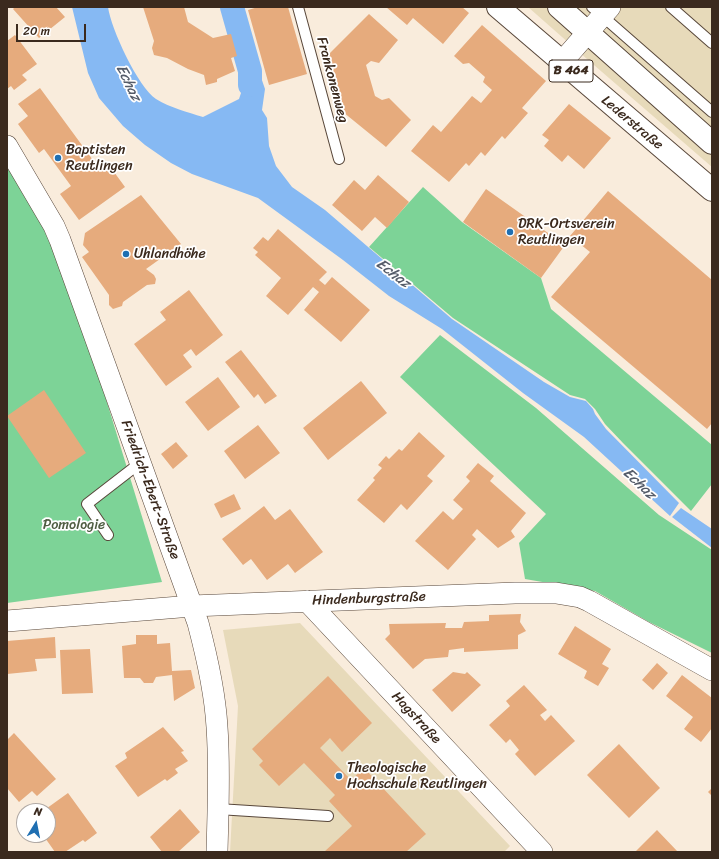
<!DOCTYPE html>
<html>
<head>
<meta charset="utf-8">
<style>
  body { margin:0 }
  #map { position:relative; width:719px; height:859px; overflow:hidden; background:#f9ecdc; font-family:Sriracha,sans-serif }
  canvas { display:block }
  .frame { position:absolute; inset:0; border:8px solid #3b2a1e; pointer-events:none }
  .north { position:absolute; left:16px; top:803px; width:40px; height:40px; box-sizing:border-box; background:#fff; border:1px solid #b1aaa5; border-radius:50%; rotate:10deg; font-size:11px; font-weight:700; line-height:16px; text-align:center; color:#3b2a1e }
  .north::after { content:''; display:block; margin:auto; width:14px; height:18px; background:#1f6fb2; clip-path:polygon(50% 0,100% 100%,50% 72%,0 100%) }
  .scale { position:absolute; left:16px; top:24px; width:70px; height:18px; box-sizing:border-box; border:2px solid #3b2a1e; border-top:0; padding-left:5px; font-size:12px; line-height:14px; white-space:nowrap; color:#3b2a1e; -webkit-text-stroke:3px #fff; paint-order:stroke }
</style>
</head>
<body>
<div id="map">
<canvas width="719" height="859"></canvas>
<div class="frame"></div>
<div class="north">N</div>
<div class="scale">20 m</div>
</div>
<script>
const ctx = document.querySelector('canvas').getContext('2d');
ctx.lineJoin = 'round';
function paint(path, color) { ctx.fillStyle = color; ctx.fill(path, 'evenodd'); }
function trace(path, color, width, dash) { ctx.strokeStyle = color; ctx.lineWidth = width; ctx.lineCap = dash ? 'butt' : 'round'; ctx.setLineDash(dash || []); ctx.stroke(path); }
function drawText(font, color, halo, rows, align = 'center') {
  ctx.font = font + ' Sriracha,sans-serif'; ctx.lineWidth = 3.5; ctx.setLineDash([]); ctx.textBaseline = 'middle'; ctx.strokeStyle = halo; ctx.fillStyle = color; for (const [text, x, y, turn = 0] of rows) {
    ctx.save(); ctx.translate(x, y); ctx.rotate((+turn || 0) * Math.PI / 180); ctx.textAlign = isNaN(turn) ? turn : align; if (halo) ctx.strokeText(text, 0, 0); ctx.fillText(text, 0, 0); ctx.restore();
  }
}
paint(new Path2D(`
  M528,7H712V167L587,59Z
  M300,623L510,846L504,852H230L238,706L223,630Z`), '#e7daba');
paint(new Path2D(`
  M7,150L53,226L162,582L7,603Z
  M423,187L462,222L541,278L551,309L712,445V484L691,511L623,443L605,424L595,409L585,399L570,395L453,318L369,247Z
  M440,335L536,408L659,515L712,550V653L649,622L595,591L525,579L519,543L546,514L400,377Z`), '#7dd397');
paint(new Path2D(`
  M72,7H108C111,29 138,87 156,99C171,108 187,112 203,117L239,99L242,90L240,55L252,51L265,89L262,110L267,118L269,146L276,166L292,187L325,210L452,319L544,382L570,397L586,401L593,409L595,414L606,429L679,503L670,516L584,437L523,393L442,329L389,296L343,260L258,198L192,174L171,163L145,145L123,126L99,98L88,73Z
  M226,7H240L248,39L236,41Z
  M681,508L712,529V548L672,517Z`), '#86b9f3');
trace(new Path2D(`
  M232,7L250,71V85`), '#86b9f3', 24);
paint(new Path2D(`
  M15,7H56L65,17L39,38L13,9Z
  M143,7H184L188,22L213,38L231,34L237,56L231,58L235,71L217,79V82L206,85L204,75L188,69L167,58L154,55L152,48L154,41Z
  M258,7H288L307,74L269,85L248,10Z
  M386,7H462L469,13L443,44L413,18L407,25Z
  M369,14L398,40L379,63L371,61L366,65L375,96L382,100L389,98L411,120L386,147L343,112L328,55Z
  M482,25L546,81L522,108L528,113L505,139L502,136L485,156L481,152L469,166L466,163L449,182L411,151L433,125L441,132L472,96L481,103L492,90L483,82L485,77L469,63L463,64L454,56Z
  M15,35L37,64L22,75L27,80L14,90L11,86L7,89V41Z
  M40,88L98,167L106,161L125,187L79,220L60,194L71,186L44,149L39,153L18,124L28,116L18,104Z
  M569,104L611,138L584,169L568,155L562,162L544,146L549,140L542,135Z
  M378,175L409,202L387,228L375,217L362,231L332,205L354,180L365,190Z
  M486,189L565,245L541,278L463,222Z
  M608,191L712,280V423L707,429L551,297L590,252L570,236Z
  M141,195L181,244L146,269L154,275L156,279L155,284L147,285L123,302L122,306L113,309L109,305V295L82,257L89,252L83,245L85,233Z
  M278,229L327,272L319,280L325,285L332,277L370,310L341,342L304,310L319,292L313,287L288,315L266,296L281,278L255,255L258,252L253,248L263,237L268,241Z
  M189,290L223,335L196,356L191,349L183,355L192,367L166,386L134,344L166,320L160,312Z
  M241,350L277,396L265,404L258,394L254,398L225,362Z
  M218,377L240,407L208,431L185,402Z
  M361,381L387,413L328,460L303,428Z
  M44,390L86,453L49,478L7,416Z
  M258,425L280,453L245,479L224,451Z
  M419,432L445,456L427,476L433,481L407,510L401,504L384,523L357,500L375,480L373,478L382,468L378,465L386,456L389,459L399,449L402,451Z
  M176,442L188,456L173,469L161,454Z
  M478,463L494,476L490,481L526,513L511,531L515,537L498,548L477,529L472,535L476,539L448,570L415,541L443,511L453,520L463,509L453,500L470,481L466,477Z
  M234,494L241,509L221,518L214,504Z
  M264,506L275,520L290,509L323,552L295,573L288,564L267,580L251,559L243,565L222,539Z
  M521,614L520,622L526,631L518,635V649L464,652V648L449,650L448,657L425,659L413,669L385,639L390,634L389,624L446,623L445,628H462L464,622L489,621V615Z
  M575,626L611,649L602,664L609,668L598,686L584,678L587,671L558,654Z
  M136,635H157V644L170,643L172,671L191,670L195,688L174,701L172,675L156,677L153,683H144L140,678H124L122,646L136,644Z
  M55,637L56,658L35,659L37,671L7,674V641Z
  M90,649L93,693L62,694L60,650Z
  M657,663L668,673L653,690L642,680Z
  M453,672L465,674L467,672L481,685L452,712L432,690Z
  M682,675L712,698V728L701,742L684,729L693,717L666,696Z
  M328,676L372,723L342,752L330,738L320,748L351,780L364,768L426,834L406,852H324L352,826L329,801L335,795L304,763L279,786L259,765L263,761L252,749Z
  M524,685L547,710L540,715L545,721L551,715L575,741L535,776L515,754L519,750L510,739L506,743L489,725L510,706L506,701Z
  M163,727L184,751L181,752L188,761L175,769L178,773L167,781L165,779L138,797L115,766L127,758L125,753Z
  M14,733L56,779L37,796L32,791L19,802L7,788V740Z
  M619,744L660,788L629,818L587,775Z
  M712,788V796L708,792Z
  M68,793L97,833L85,842L83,840L65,852H55L43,835H48V811H43Z
  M180,809L200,832L178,852H162L150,837Z
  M657,830L678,852L636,851Z`), '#e6ab7d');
const lane = new Path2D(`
  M298,7L339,159
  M592,7L712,112
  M671,7L712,43
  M108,535L87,504L140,463
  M218,809L328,816`);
const street = new Path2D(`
  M561,63L610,7
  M7,146L54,226L60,240L198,623C207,657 215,692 217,727C220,769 218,810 217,852
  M307,601L542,852
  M7,621L192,606L515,593H556L580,597L589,601L712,670`);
const primary = new Path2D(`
  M498,7L712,190
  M559,7L712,143`);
trace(lane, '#58473a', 12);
trace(street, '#58473a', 22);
trace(primary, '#58473a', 24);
trace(lane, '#fff', 10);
trace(street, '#fff', 21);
trace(primary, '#fff', 22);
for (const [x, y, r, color] of [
  [58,158,4,"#1f6fb2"],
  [510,232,4,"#1f6fb2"],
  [126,254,4,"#1f6fb2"],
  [339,776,4,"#1f6fb2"]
]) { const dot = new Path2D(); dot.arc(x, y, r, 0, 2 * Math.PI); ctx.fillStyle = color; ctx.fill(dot); trace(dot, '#fff', 1.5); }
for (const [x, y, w] of [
  [571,71,44]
]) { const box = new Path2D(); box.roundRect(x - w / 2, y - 11, w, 22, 3); ctx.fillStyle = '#fff'; ctx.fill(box); trace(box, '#3b2a1e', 1); }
drawText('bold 13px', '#3b2a1e', null, [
  ["B 464",571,71]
]);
drawText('14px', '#3b2a1e', '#fff', [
  ["Frankonenweg",332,80,75],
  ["Lederstraße",632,123,40],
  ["Friedrich-Ebert-Straße",150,490,70],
  ["Hindenburgstraße",369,599,-2],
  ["Hagstraße",416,718,47]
]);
drawText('14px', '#3b2a1e', '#fff', [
  ["Baptisten",66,150],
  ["Reutlingen",66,166],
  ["DRK-Ortsverein",518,224],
  ["Reutlingen",518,240],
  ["Uhlandhöhe",134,254],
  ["Theologische",347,768],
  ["Hochschule Reutlingen",347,784]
], 'left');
drawText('14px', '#4f5d42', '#fff', [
  ["Pomologie",74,525]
]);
drawText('italic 15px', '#555c69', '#fff', [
  ["Echaz",128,83,64],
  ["Echaz",393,274,38],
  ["Echaz",639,484,44]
]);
</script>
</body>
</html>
